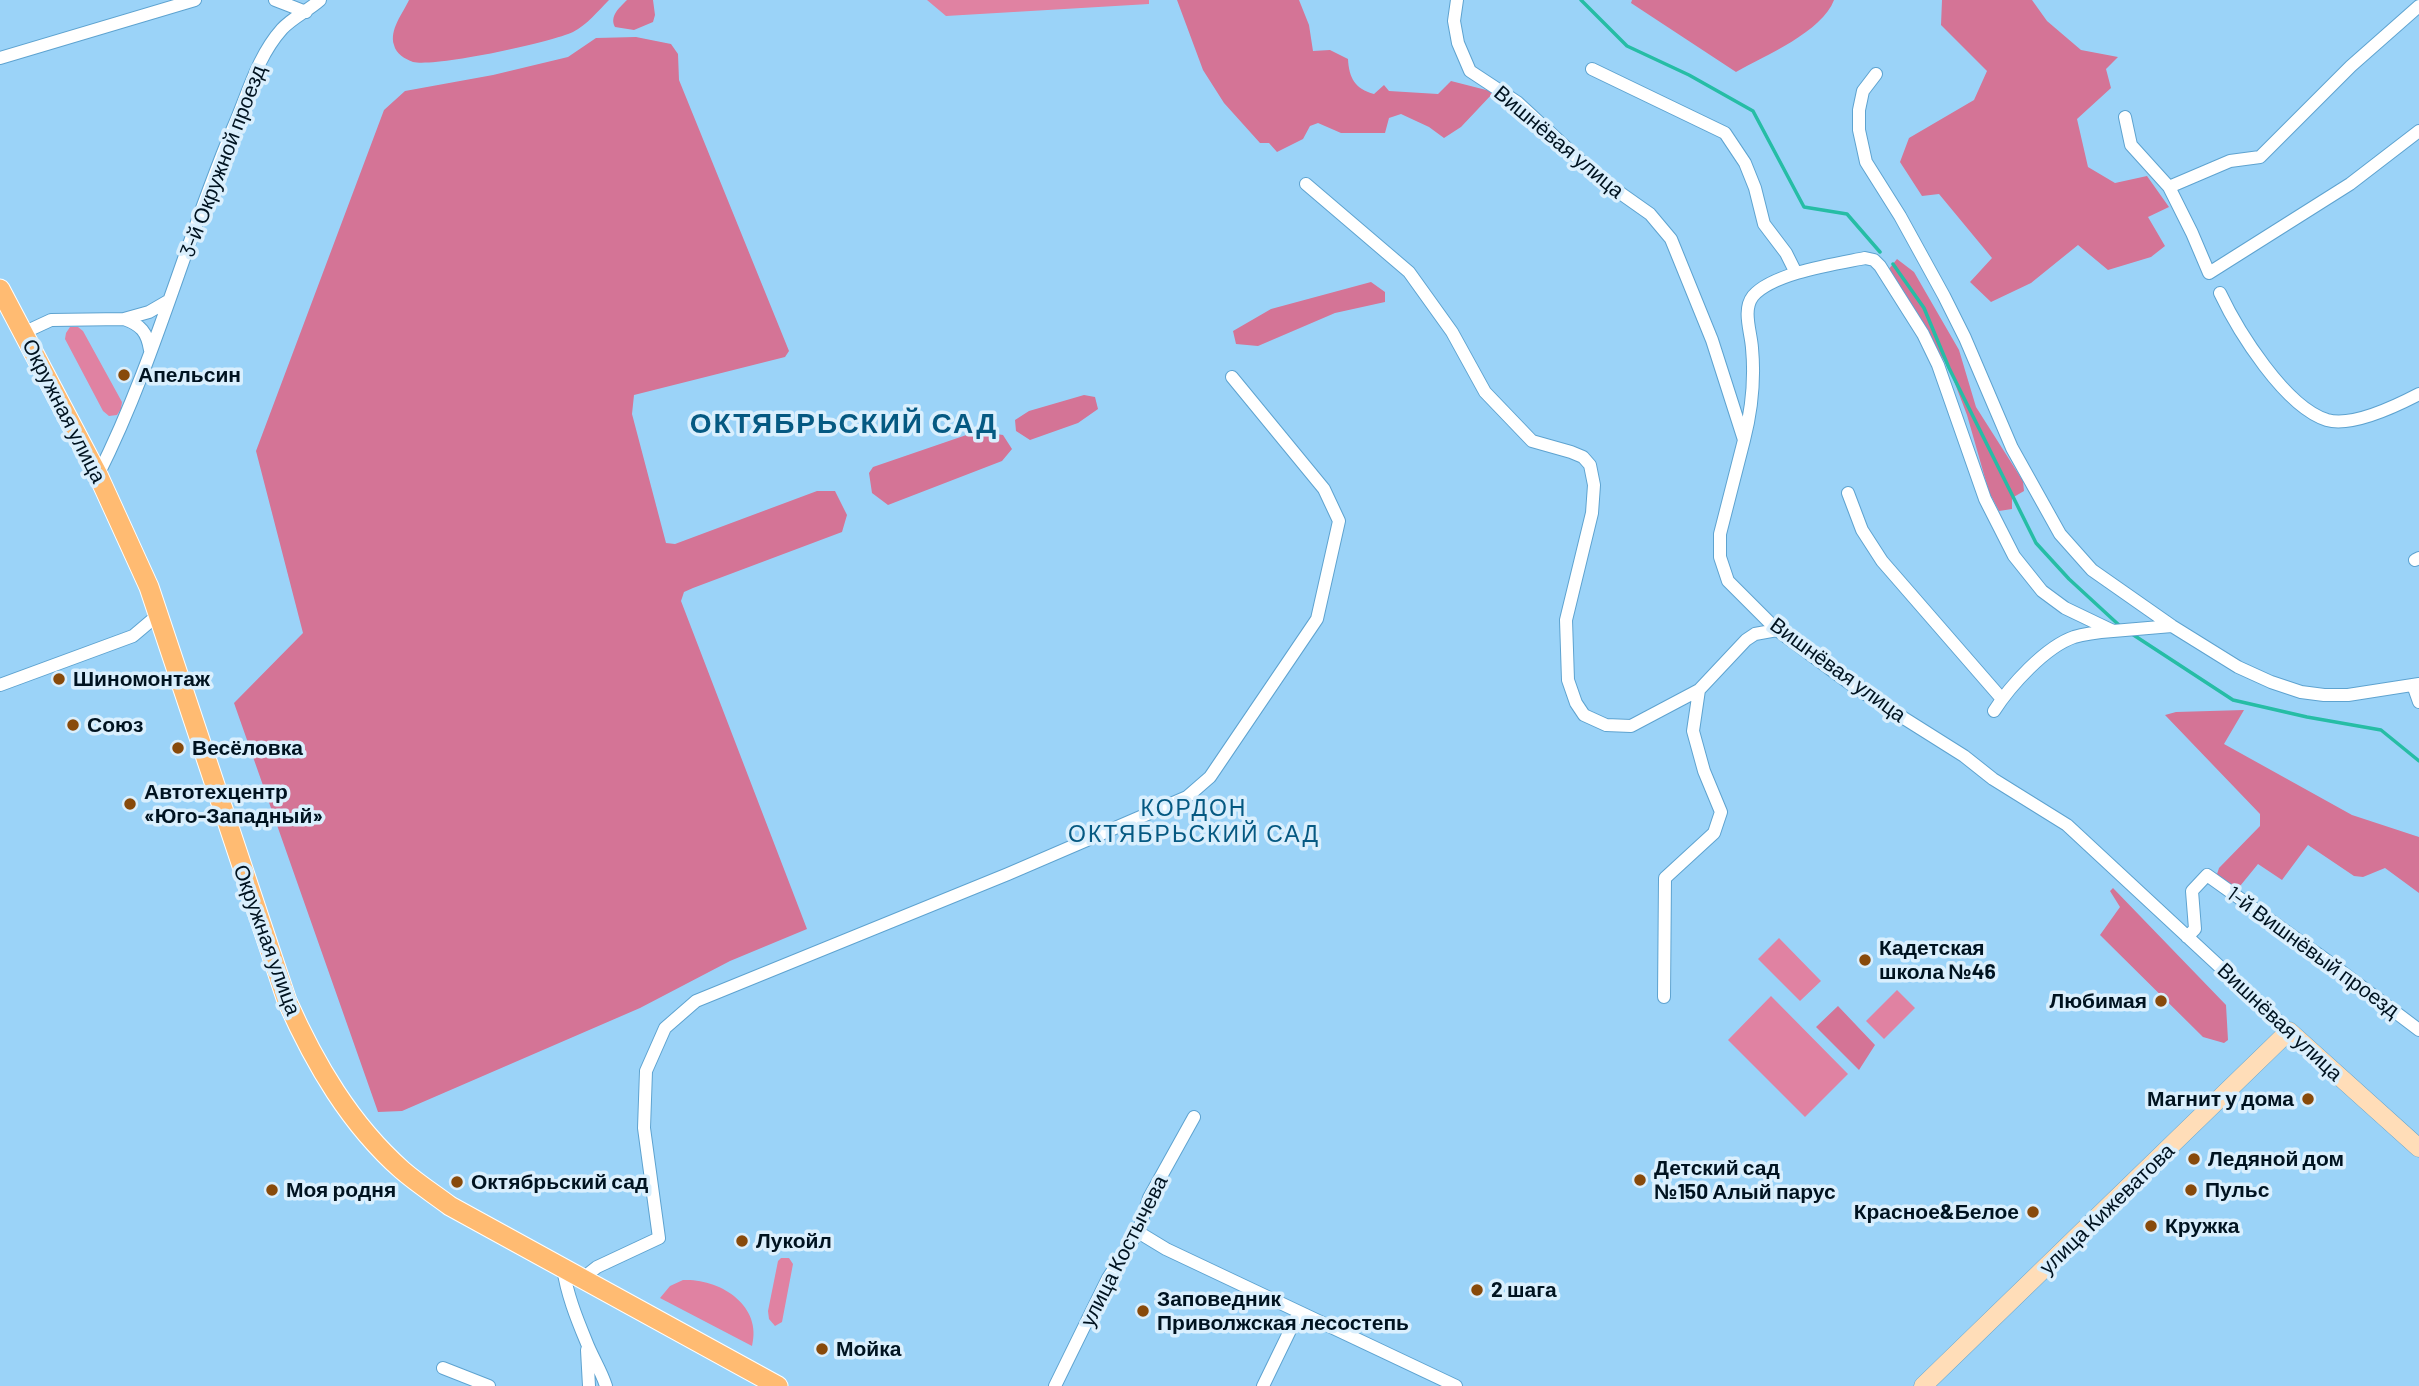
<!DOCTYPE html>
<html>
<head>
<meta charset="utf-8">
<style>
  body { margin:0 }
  canvas { display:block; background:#9bd3f8 }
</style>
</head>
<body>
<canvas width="2419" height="1386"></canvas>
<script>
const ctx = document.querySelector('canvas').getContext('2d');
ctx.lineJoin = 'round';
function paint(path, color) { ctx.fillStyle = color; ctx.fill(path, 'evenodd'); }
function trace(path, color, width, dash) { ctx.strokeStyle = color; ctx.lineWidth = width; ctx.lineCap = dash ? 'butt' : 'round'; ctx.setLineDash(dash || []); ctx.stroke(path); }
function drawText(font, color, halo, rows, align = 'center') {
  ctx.font = font + ' Barlow,sans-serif'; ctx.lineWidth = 7; ctx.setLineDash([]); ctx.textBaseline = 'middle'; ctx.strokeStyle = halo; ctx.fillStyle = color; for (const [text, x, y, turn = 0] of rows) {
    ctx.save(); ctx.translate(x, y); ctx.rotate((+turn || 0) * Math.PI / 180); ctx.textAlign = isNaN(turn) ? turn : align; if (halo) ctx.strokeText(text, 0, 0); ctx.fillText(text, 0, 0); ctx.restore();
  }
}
paint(new Path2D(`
  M927,0H1149V4L946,16Z
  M70,327H78L83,331L122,402L121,409L117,415L109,416L103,411L65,339L66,333Z
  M1779,938L1821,981L1800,1001L1758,959Z
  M1897,990L1915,1008L1884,1039L1866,1021Z
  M1771,996L1848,1074L1805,1117L1728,1040Z
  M781,1258H789L793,1264L782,1322L775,1326L769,1319L768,1311L778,1261Z
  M683,1280C719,1278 763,1305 752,1346L660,1298L670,1286Z`), '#e082a2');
paint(new Path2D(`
  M409,0H609C598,11 587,25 573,32C549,43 437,67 413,62C405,59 396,54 394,45C389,30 403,13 409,0Z
  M627,0H653L655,15L653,22L634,30L615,27C609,16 620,7 627,0Z
  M1177,0H1299L1309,25L1313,51L1330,50L1348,59C1349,78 1355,89 1374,94L1384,85L1389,91L1438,94L1451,81L1494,92L1461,127L1444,138L1429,127L1401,114L1389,118L1385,133H1341L1318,123L1310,126L1303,139L1277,152L1269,143H1260L1224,103L1203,70Z
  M1632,0H1834C1822,32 1766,55 1736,72L1631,3Z
  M1942,0H2032L2047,21L2081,50L2118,57L2106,69L2111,88L2077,119L2088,167L2115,183L2147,176L2169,207L2148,217L2165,246L2151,257L2108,270L2078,245L2031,283L1991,302L1970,282L1992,258L1939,194L1922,196L1900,162L1909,138L1974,100L1987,71L1941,25Z
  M636,37L671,44L678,54L679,80L789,351L785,357L634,395L632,414L666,543L675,544L817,491H835L847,515L842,532L693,588L684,592L681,601L807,929L730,961L640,1008L402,1111L378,1112L234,703L303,633L256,451L384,110L405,91L493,75L568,57L596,38Z
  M1897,259L1914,272L1959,350L1976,407L2023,481L2024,491L2012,498V509L1999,511L1989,492L1967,415L1949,368L1898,290L1888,270Z
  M1371,282L1385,292V302L1335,313L1258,346L1236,344L1233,331L1271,309Z
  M1084,395L1095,397L1098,409L1078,423L1030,440L1016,431L1015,420L1029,411Z
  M978,431L1003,435L1012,449L1002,461L888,505L872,493L869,473L873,467Z
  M2244,710L2224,744L2352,815L2419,837V893L2385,868L2363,877L2354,876L2308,845L2282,880L2258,864L2236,891L2217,874L2219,868L2260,826V814L2165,715L2176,712Z
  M2113,888L2226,1005L2228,1040L2224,1043L2203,1037L2100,935L2120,907L2110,891Z
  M1838,1006L1875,1045L1859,1070L1816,1027Z`), '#d47496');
trace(new Path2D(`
  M1581,0L1627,46L1689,75L1753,111L1804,207L1847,214L1880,252
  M1893,264L1924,308L1949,368L2036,543L2069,579L2120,626
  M2132,634L2233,700L2307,717L2381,730L2419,761`), '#26bda5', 3.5);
const minor = new Path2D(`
  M275,0L306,12
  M1457,0L1454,21L1458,43L1470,71L1517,102L1599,178L1650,214L1671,239L1712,340L1744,440L1720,534V557L1728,581L1777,630L1856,688L1964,756L1993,779L2067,825L2289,1031
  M0,58L195,0
  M1592,69L1725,133L1745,163L1755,188L1764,224L1786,253L1796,273
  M1876,74L1863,91L1859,110V130L1866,162L1900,216L1944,296L1965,338L2012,448L2060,534L2092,570L2172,626L2238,667L2271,682L2301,692L2324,695H2348L2419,684
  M2125,117L2131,145L2169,187L2192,233L2209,273L2350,184L2419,131
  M1306,184L1409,272L1452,332L1485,392L1532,441L1571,452L1583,457L1590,465L1594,485L1592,513L1566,620L1568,680L1576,703L1584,715L1606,725L1631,726L1699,690L1746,640L1755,634L1777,630
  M2169,187L2230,161L2260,157L2351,66L2419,6
  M2220,293C2238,331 2285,407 2327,420C2352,427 2396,406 2419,394
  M124,319C141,325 147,332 150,350
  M23,333L51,320L124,319L149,312L168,301
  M1744,440C1752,409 1755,380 1752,348C1751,332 1742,310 1753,296C1773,273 1835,264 1865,258L1874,260L1880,266L1923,334L1938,365L1985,499L2014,556L2042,591L2065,608L2113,631L2172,626
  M98,475C154,364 185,242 233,128C248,94 257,57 282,29C292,18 309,10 320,0
  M1848,493L1862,530L1882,561L2002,699
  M2415,560L2419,558
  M0,685L133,636L159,614
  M2413,685L2419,702
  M1994,711C2010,686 2045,647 2074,637C2087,633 2100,632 2113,631
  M2187,937L2195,929L2192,891L2207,875L2333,965L2419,1030
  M1664,997L1665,878L1714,833L1721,812L1704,771L1693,731L1699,690
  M1138,1232L1166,1249L1456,1386
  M563,1268C567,1294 576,1317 586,1341C592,1357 601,1370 606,1386
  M583,1278L597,1267L659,1238L644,1128L646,1071L665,1028L696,1001L1008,874L1187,797L1210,777L1317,619L1339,521L1324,489L1232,377
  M587,1350L589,1386
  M443,1368L489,1386
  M1055,1386L1108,1278L1138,1232L1149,1198L1194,1117
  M1263,1386L1299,1312`);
const secondary = new Path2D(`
  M1923,1386L2289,1031L2419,1148`);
const primary = new Path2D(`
  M0,289L98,475L149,587L287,1001C315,1064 350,1124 402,1170C417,1183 434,1194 450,1206L778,1386`);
trace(minor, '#5ea3d0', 14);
trace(secondary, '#5ea3d0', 19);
trace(primary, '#fff', 21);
trace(minor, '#fff', 12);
trace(secondary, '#ffddb8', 18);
trace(primary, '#ffbb72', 19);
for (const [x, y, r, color] of [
  [124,375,7,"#884a0b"],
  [59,679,7,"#884a0b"],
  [73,725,7,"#884a0b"],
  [178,748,7,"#884a0b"],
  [130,804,7,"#884a0b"],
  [1865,960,7,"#884a0b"],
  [2161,1001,7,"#884a0b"],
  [2308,1099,7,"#884a0b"],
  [2194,1159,7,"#884a0b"],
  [1640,1180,7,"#884a0b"],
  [457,1182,7,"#884a0b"],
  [272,1190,7,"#884a0b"],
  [2191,1190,7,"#884a0b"],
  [2033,1212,7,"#884a0b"],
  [2151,1226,7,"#884a0b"],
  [742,1241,7,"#884a0b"],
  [1477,1290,7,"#884a0b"],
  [1143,1311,7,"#884a0b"],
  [822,1349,7,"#884a0b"]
]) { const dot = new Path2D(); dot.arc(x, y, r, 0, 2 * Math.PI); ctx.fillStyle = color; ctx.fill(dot); trace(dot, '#daeffd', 2.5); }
drawText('21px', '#001320', '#daeffd', [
  ["Вишнёвая улица",1559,142,40],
  ["3-й Окружной проезд",223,161,-69],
  ["Окружная улица",64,411,63],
  ["Вишнёвая улица",1838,670,36],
  ["Окружная улица",267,940,70],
  ["1-й Вишнёвый проезд",2313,952,36],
  ["Вишнёвая улица",2280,1022,43],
  ["улица Кижеватова",2107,1209,-44],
  ["улица Костычева",1124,1251,-63]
]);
drawText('bold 21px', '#001320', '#daeffd', [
  ["Апельсин",138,375],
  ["Шиномонтаж",73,679],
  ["Союз",87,725],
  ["Весёловка",192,748],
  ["Автотехцентр",144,792],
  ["«Юго-Западный»",144,816],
  ["Кадетская",1879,948],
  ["школа №46",1879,972],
  ["Любимая",2147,1001,"right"],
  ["Магнит у дома",2294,1099,"right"],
  ["Ледяной дом",2208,1159],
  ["Детский сад",1654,1168],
  ["№150 Алый парус",1654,1192],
  ["Октябрьский сад",471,1182],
  ["Моя родня",286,1190],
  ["Пульс",2205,1190],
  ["Красное&Белое",2019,1212,"right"],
  ["Кружка",2165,1226],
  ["Лукойл",756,1241],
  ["2 шага",1491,1290],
  ["Заповедник",1157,1299],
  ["Приволжская лесостепь",1157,1323],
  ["Мойка",836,1349]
], 'left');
ctx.letterSpacing = '2px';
drawText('23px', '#055982', '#daeffd', [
  ["КОРДОН",1194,808],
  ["ОКТЯБРЬСКИЙ САД",1194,834]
]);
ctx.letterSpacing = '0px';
ctx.letterSpacing = '2px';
drawText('bold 28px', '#055982', '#daeffd', [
  ["ОКТЯБРЬСКИЙ САД",844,424]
]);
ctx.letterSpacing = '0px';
</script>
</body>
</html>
